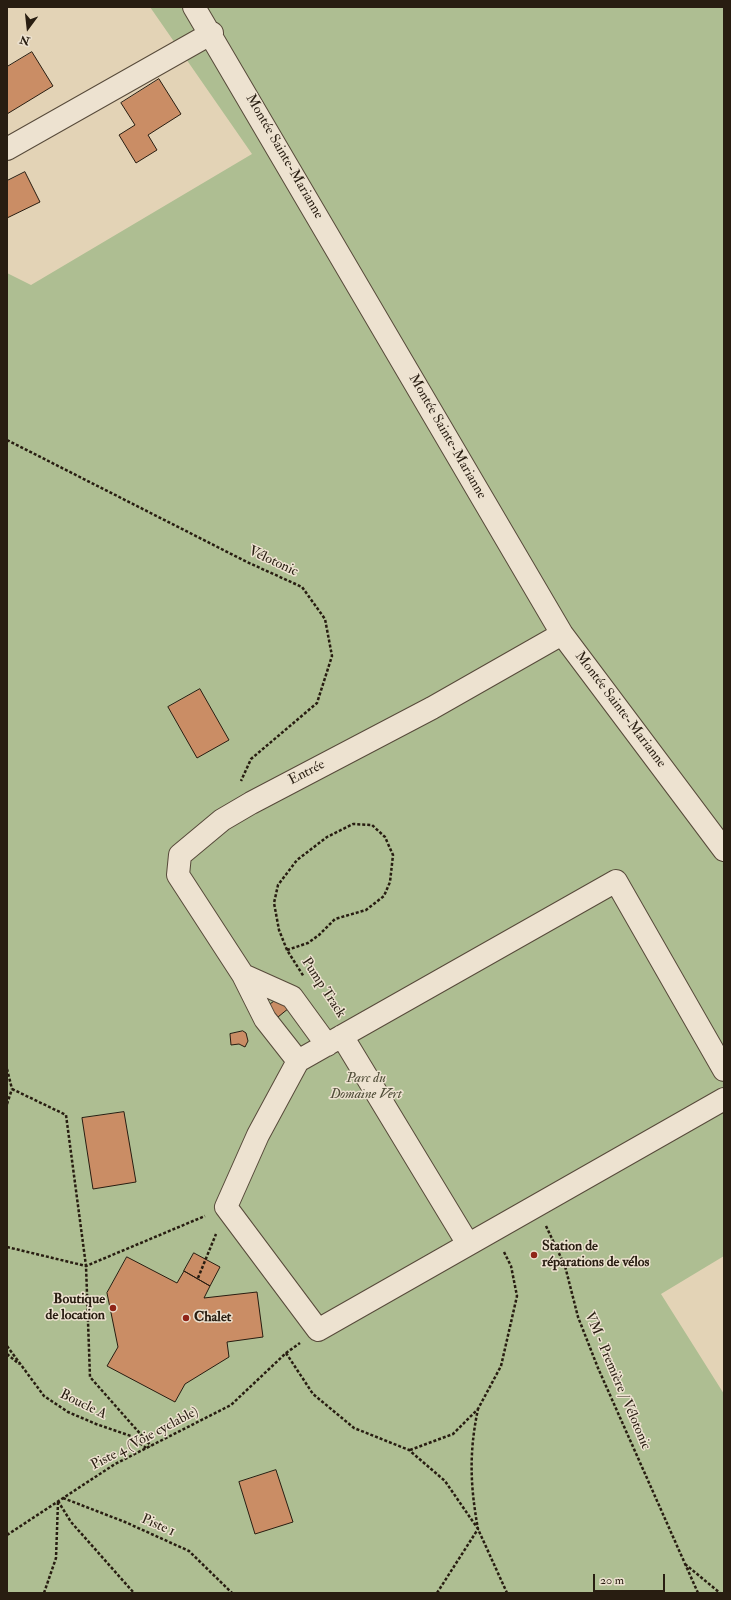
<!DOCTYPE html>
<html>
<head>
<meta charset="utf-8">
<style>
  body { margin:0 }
  #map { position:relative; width:731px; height:1600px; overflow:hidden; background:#e3d3b6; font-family:"IM FELL Double Pica",serif }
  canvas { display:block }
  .frame { position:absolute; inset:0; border:8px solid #281d11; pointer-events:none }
  .north { position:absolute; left:8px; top:8px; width:40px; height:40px; -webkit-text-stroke:3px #ede2d0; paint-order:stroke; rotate:195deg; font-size:11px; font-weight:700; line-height:16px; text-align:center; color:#281d11 }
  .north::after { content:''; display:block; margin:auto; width:14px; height:18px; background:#281d11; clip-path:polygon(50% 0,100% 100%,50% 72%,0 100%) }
  .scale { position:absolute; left:593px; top:1574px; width:72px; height:18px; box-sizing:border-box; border:2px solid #281d11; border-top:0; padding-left:5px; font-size:12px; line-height:14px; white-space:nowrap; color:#281d11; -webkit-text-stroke:3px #ede2d0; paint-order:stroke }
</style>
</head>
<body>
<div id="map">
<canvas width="731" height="1600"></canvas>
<div class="frame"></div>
<div class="north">N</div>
<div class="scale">20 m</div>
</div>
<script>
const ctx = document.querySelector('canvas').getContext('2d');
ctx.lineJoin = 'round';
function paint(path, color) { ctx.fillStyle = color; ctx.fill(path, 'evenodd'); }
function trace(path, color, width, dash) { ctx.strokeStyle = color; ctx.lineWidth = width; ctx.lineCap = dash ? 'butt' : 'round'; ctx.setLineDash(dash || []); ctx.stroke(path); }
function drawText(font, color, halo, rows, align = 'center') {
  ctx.font = font + ' "IM FELL Double Pica",serif'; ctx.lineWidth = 3; ctx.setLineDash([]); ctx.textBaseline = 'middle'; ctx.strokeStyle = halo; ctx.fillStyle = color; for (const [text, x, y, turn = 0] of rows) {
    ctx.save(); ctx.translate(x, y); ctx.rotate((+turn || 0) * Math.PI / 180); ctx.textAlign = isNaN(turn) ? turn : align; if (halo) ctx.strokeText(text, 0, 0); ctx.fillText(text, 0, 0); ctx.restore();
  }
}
paint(new Path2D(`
  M150,7H724V1256L661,1294L724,1394V1593H7V273L31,285L252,154Z`), '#aebe92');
const building = new Path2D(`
  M32,52L53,86L7,114V67Z
  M159,79L181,114L148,135L157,150L136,163L119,135L135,125L121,103Z
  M25,172L40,202L7,218V181Z
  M200,689L229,740L197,758L168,707Z
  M280,997L289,1008L278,1017L268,1006Z
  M243,1031L246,1033L248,1041L245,1047L239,1044L231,1045L230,1034Z
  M124,1112L136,1182L93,1189L82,1118Z
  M194,1253L220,1267L210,1286L184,1271Z
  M127,1257L177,1283L184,1271L210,1286L204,1298L257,1292L263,1337L227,1342L229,1357L185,1384L175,1402L107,1366L118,1347L107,1293Z
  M276,1470L293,1522L255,1534L239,1482Z`);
paint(building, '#ca8d65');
trace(building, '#281d11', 1);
const minor = new Path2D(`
  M194,7L562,634L724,850
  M7,149L212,33
  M243,975L292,997L327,1045
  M342,1036L468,1244
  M298,1061L265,1019L243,975L178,875L180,855L222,820L251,803L432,708L562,634
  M724,1070L616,881L298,1061L258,1135L226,1207L318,1330L724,1099`);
trace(minor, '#574a3a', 24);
trace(new Path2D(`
  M7,440L247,562L302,587L325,619L332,656L317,703L251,759L241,781
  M287,950L308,943L319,935L335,919L366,910L384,896L390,882L393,855L385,837L372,825L353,824L327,837L297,860L278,885L274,903L279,930L287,950L304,977
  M7,1069L12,1089
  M12,1089L66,1115L86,1266L90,1377L151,1446
  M7,1104L12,1089
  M546,1226L565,1266L578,1317L598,1368L698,1593
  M7,1247L86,1266L205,1216
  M198,1278L216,1234
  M7,1346L44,1396L68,1412L96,1424L131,1436L146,1448
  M286,1353L313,1394L354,1428L409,1450L445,1481L478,1529L507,1593
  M7,1354L19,1364
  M410,1450L453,1434L478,1409L501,1366L517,1296L511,1266L504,1252
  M63,1498L125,1522L189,1551L232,1593
  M58,1501L71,1522L134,1593
  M7,1535L115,1464L231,1405L286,1353L300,1343
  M685,1564L720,1593
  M44,1593L56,1558L58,1502
  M437,1593L478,1529C470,1485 469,1452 478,1409`), '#281d11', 2.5, [3, 2]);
trace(minor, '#ede2d0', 22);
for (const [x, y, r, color] of [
  [534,1255,4,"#8f2418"],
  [113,1308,4,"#8f2418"],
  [186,1318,4,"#8f2418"]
]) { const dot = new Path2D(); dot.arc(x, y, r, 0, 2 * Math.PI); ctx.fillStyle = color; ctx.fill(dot); trace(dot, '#ede2d0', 1.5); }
drawText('14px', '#281d11', '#ede2d0', [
  ["Montée Sainte-Marianne",284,157,60],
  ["Montée Sainte-Marianne",447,437,60],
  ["Vélotonic",273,562,25],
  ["Montée Sainte-Marianne",620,710,53],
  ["Entrée",307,773,-27],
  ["Pump Track",323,988,57],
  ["VM - Première / Vélotonic",617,1381,67],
  ["Boucle A",83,1405,26],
  ["Piste 4 (Voie cyclable)",145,1439,-28],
  ["Piste 1",158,1526,24]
]);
drawText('italic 14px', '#504d38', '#ede2d0', [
  ["Parc du",366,1079],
  ["Domaine Vert",366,1095]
]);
drawText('bold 14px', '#281d11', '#ede2d0', [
  ["Station de",542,1247],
  ["réparations de vélos",542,1263],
  ["Boutique",105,1300,"right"],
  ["de location",105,1316,"right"],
  ["Chalet",194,1318]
], 'left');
</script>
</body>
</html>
